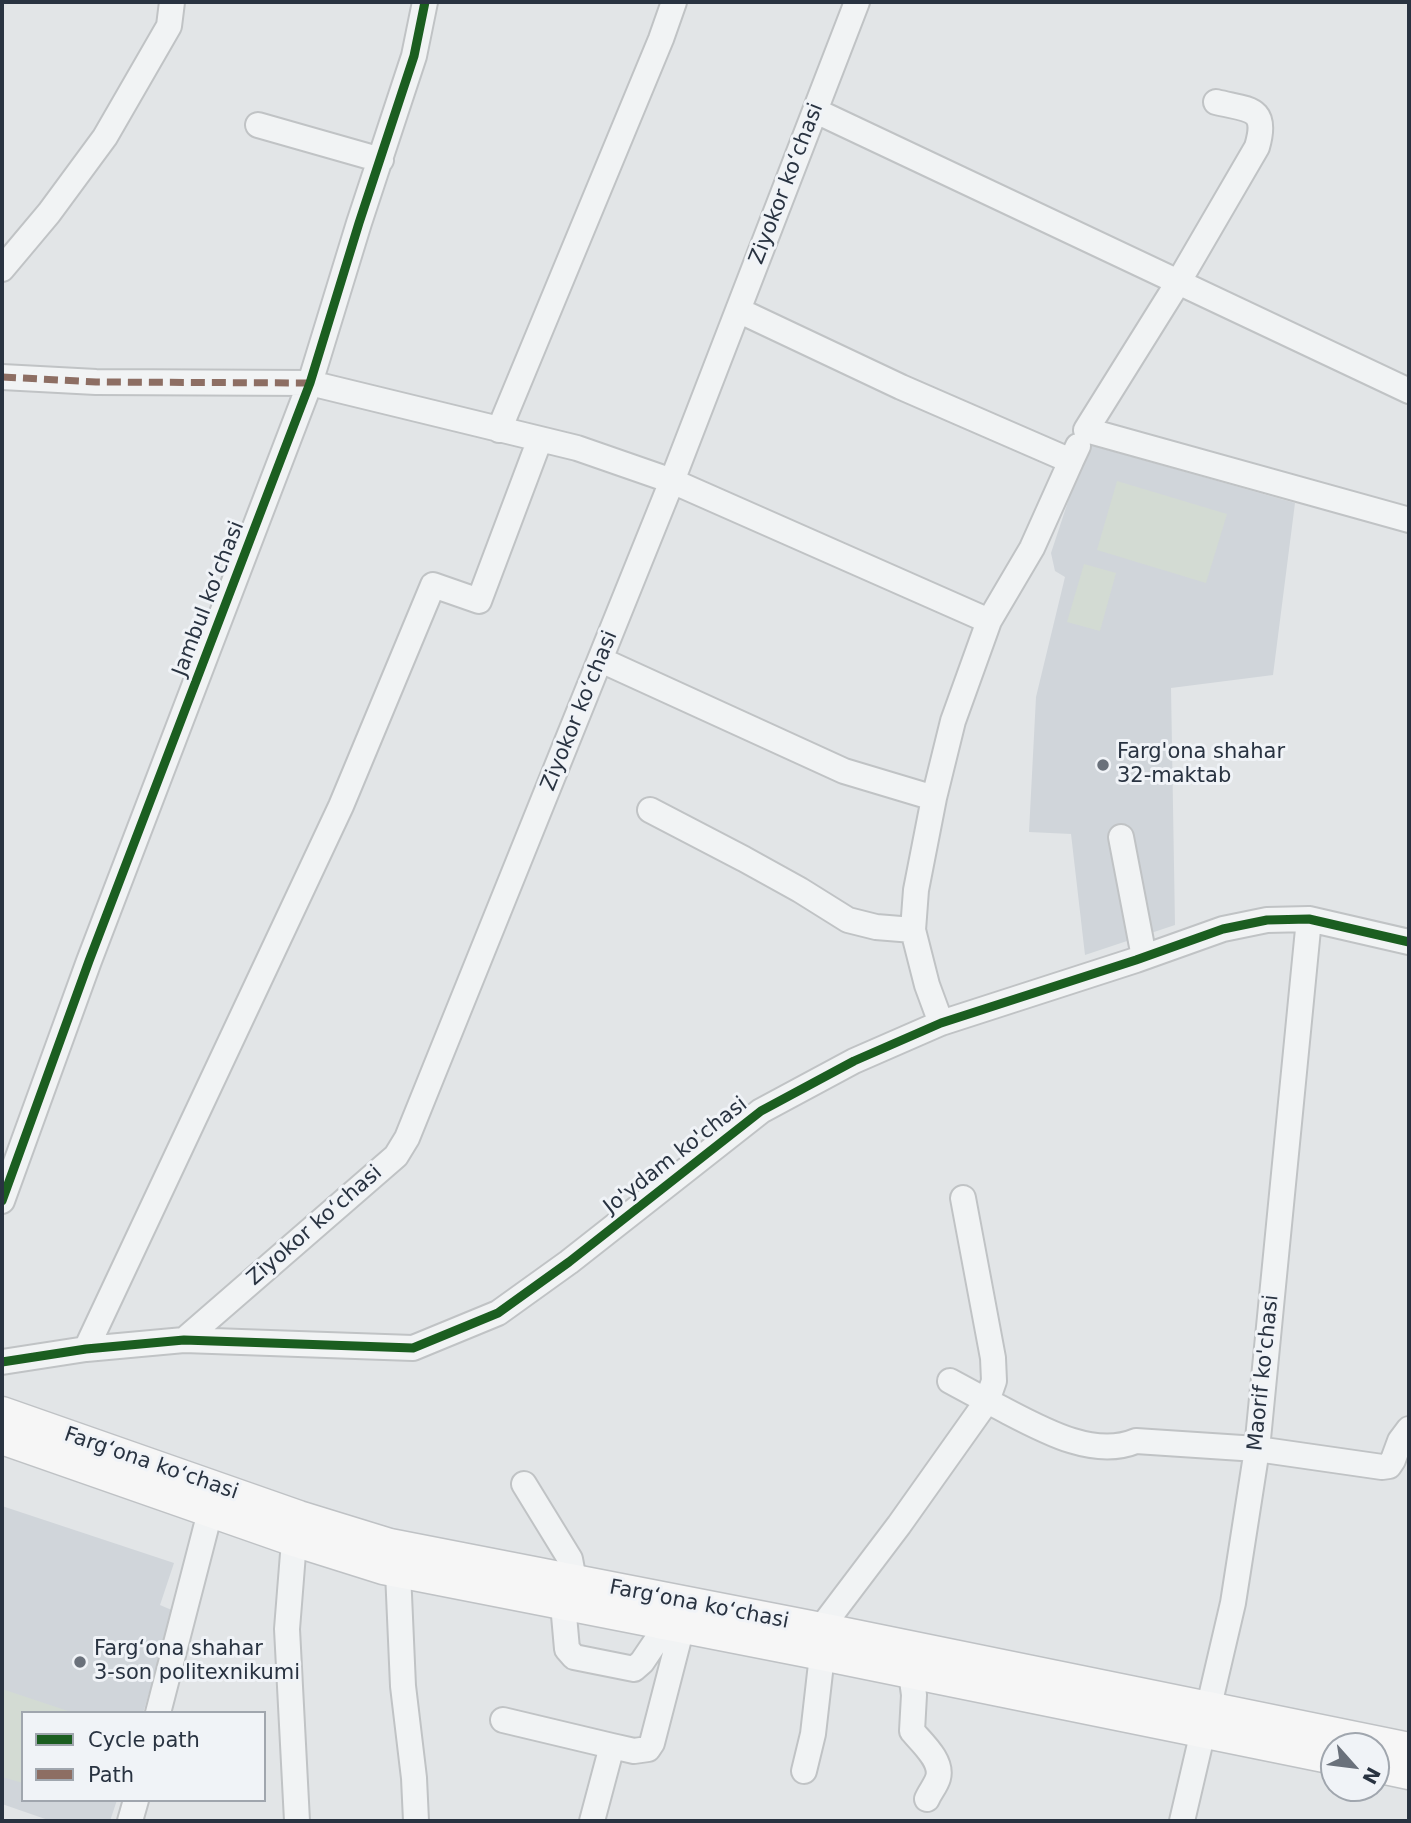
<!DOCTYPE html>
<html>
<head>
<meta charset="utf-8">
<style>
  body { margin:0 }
  #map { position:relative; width:1411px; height:1823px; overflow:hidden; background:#e2e5e7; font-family:"DejaVu Sans",sans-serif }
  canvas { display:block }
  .frame { position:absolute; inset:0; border:4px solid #293341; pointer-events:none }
  .legend { position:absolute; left:21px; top:1711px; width:245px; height:91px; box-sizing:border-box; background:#f0f3f7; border:2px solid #a0a6ae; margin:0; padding:9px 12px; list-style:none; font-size:21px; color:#293341 }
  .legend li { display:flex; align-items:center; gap:14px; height:35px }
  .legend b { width:35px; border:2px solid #a0a6ae }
  .north { position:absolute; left:1320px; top:1732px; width:70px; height:70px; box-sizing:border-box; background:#f0f3f7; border:2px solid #a0a6ae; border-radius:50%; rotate:118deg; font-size:19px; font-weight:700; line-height:28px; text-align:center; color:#293341 }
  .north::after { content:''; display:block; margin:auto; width:24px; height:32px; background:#6a717b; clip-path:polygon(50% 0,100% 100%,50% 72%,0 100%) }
</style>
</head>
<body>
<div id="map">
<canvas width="1411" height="1823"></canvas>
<div class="frame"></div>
<ul class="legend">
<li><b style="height:9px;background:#1b5e20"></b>Cycle path</li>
<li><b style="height:9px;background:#8d6e63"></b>Path</li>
</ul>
<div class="north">N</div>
</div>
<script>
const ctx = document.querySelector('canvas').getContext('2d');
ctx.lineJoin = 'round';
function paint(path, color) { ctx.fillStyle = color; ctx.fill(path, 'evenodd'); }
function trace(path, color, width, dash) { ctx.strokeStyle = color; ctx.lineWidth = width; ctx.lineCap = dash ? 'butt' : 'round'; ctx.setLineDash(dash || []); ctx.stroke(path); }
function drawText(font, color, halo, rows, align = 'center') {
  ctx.font = font + ' "DejaVu Sans",sans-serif'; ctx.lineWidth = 6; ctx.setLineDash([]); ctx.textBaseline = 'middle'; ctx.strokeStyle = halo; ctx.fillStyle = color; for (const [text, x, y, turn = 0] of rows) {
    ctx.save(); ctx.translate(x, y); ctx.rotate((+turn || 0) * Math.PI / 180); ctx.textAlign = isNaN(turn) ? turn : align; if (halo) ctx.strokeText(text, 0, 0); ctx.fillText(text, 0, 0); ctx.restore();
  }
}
paint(new Path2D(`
  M1087,444L1295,503L1273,675L1171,688L1175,925L1085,955L1071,834L1029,832L1036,697L1065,577L1055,571L1051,553Z
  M2,1506L174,1563L160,1605L174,1611L143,1713H23V1800H117L110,1821H51L2,1804Z`), '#d0d5da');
paint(new Path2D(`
  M1117,481L1227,514L1206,583L1097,550Z
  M1084,564L1116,573L1100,631L1067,622Z
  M2,1689L74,1713H23V1783L2,1777Z`), '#d3dbd3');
const minor = new Path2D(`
  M1216,102C1248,110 1269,106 1257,147L1179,281L1086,430L1409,520
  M816,111L1409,391
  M258,125L381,160
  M2,269L49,213L105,137L169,26L172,2
  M738,310L901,387L1071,461L1078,446
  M2,377L96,382L310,383L577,448L672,481L989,621L1032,548L1071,461
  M499,430L661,39L674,2
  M601,660L844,771L934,798L953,721L989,621
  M934,798L916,890L913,930L927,985L941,1023
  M650,810L744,859L800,890L848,920L876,927L913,930
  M1121,837L1144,957
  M2,1201L89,961L310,383L359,223L414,56L425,2
  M184,1340L396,1156L407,1138L672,481L857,2
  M86,1349L341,806L433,585L479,601L540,439
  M2,1362L86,1349L184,1340L413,1348L498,1313L569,1262L761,1111L854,1061L941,1023L1136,960L1223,929L1267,920L1309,919L1409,942
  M950,1381L987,1401L994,1381L993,1358L963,1198
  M524,1484L570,1559L574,1580
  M294,1541L287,1629L297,1821
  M398,1572L403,1686L414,1778L416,1821
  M563,1604L567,1649L574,1657L634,1669L642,1662L667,1625
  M821,1628L899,1525L987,1401C1030,1422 1088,1461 1136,1441L1257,1449L1382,1467L1389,1466L1393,1460L1400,1441L1409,1429
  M911,1673L914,1695L912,1731C922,1743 943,1761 938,1778C936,1785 930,1792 927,1799
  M158,1713L210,1512
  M503,1720L612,1746L634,1751L648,1749L652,1743L682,1627
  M804,1771L813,1734L822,1655
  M130,1821L136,1800
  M592,1821L612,1746
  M1182,1821L1233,1603L1257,1449L1309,919`);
const major = new Path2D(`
  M2,1412L299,1516L390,1544L821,1628L1409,1748
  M2,1439L294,1541L383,1569L822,1655L1334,1759
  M1376,1767L1409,1774`);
trace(minor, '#c0c3c5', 28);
trace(major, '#bfc2c5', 33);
trace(minor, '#f1f3f4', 24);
trace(major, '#f6f6f6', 30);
trace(new Path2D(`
  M2,377L96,382L310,383`), '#8d6e63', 7, [14, 7]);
trace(new Path2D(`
  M2,1201L89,961L310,383L359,223L414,56L425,2
  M2,1362L86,1349L184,1340L413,1348L498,1313L569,1262L761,1111L854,1061L941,1023L1136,960L1223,929L1267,920L1309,919L1409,942`), '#1b5e20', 9);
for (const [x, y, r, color] of [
  [1103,765,7,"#6a717b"],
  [80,1662,7,"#6a717b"]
]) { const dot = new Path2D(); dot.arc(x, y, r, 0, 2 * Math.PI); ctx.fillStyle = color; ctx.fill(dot); trace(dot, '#f0f3f7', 2.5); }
drawText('21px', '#293341', '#f0f3f7', [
  ["Ziyokor koʻchasi",787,184,-69],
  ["Jambul koʻchasi",209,599,-69],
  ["Ziyokor koʻchasi",580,711,-68],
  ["Jo'ydam ko'chasi",676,1156,-38],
  ["Ziyokor koʻchasi",315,1226,-41],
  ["Maorif ko'chasi",1264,1373,-84],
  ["Fargʻona koʻchasi",151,1464,19],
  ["Fargʻona koʻchasi",699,1605,11]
]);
drawText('21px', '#293341', '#f0f3f7', [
  ["Farg'ona shahar",1117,753],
  ["32-maktab",1117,777],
  ["Farg‘ona shahar",94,1650],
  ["3-son politexnikumi",94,1674]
], 'left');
</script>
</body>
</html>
